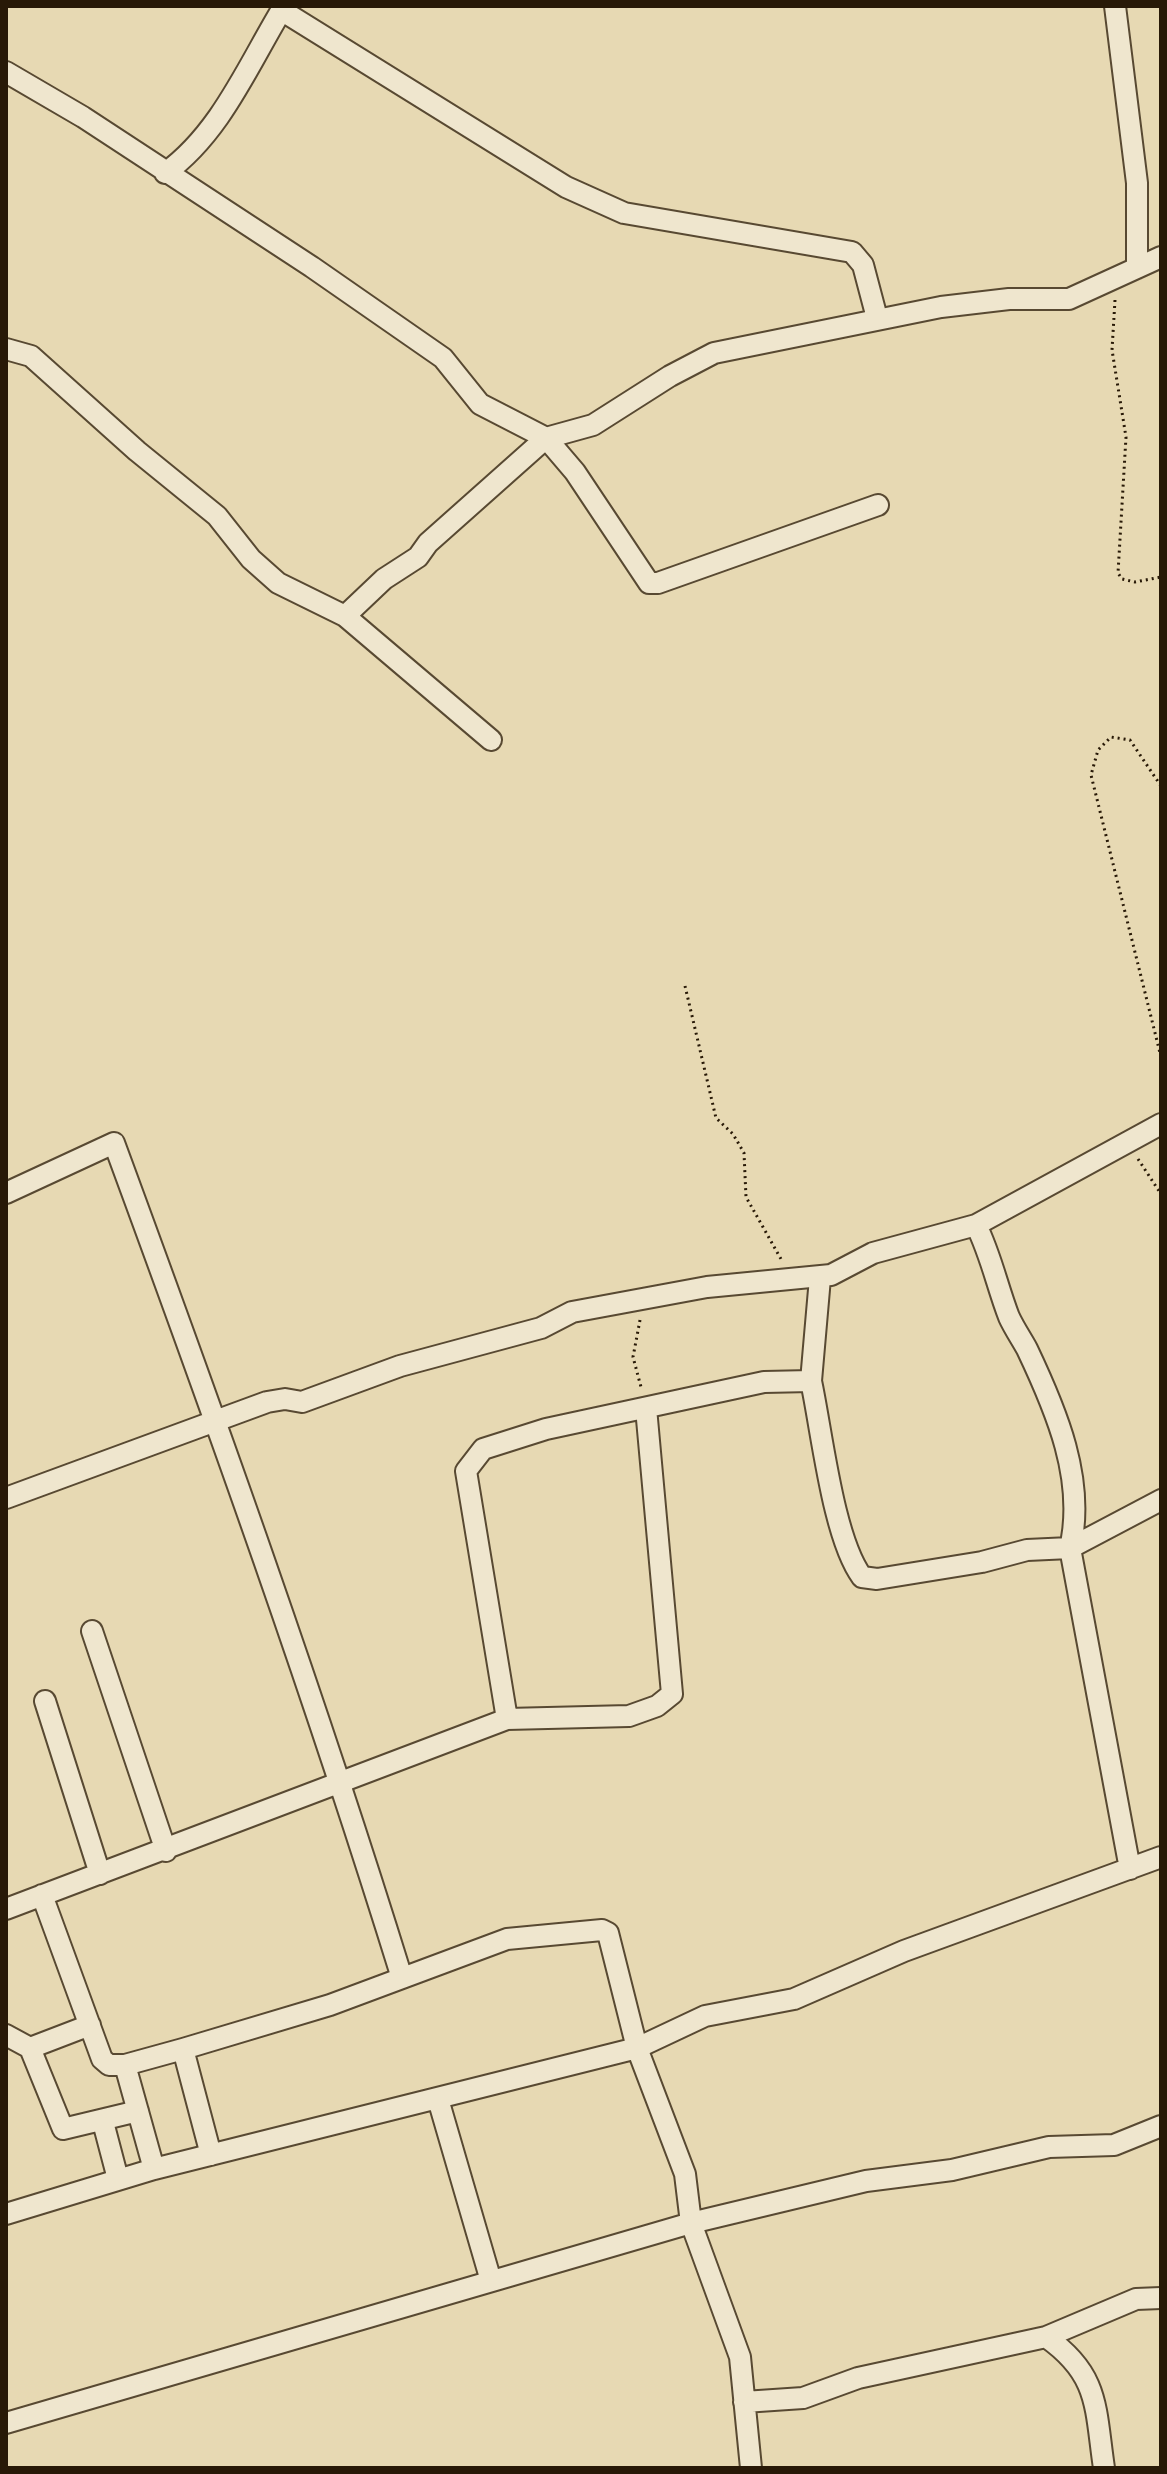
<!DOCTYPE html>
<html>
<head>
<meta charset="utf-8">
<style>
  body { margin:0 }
  #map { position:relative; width:1167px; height:2474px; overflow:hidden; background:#e7d9b3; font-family:"IM FELL DW Pica",serif }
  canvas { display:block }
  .frame { position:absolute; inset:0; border:8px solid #281907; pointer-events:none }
</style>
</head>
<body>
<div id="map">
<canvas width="1167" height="2474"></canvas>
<div class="frame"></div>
</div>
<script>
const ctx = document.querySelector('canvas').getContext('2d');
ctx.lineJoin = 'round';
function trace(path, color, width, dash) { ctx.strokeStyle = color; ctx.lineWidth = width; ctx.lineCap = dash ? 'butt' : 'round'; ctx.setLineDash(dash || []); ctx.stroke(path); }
const minor = new Path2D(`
  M1115,6L1137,183V268
  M281,10L566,187L624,213L852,252L863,265L877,318
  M6,72L83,117L312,267L443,358L480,404L546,438L593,425L670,376L714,353L941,307L1009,299H1069L1161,257
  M165,173C221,133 249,63 284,6
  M6,349L31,356L137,451L217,516L251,559L278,583L345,616L491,740
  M345,616L384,579L418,557L428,543L546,438L575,472L649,583H658L878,505
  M6,1193L114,1143C216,1420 315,1697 402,1978
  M976,1225C991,1255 997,1286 1009,1317C1014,1328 1021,1338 1027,1349C1056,1410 1086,1480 1070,1548L1130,1869
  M811,1381L820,1278
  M6,1498L267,1402L285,1399L302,1402L400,1366L541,1328L572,1312L707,1287L831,1275L873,1253L976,1225L1161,1124
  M92,1631L166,1851
  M45,1701L100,1874
  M507,1719L466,1471L483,1449L546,1429L764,1382L811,1381C822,1432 833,1538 862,1577L877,1579L982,1562L1027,1550L1070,1548L1161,1500
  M42,1895L102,2059L109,2065H125L183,2049L330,2005L507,1939L602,1930L608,1933L637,2048L685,2174L691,2223L740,2357L751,2468
  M6,1909L507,1719L629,1716L657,1706L672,1694L646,1408
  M6,2035L30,2048L63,2129L138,2111
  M30,2048L90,2025
  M183,2049L211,2155
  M125,2065L154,2169
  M438,2099L491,2281
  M103,2122L118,2179
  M6,2214L154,2169L637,2048L705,2016L794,1999L904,1951L1161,1857
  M1046,2337L1136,2299L1161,2298
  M744,2402L803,2398L858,2378L1046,2337C1100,2375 1095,2408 1104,2468
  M6,2423L691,2223L866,2181L952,2170L1049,2147L1114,2145L1161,2126`);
trace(minor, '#584932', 24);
trace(new Path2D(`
  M1115,300L1112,350L1126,437L1118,573L1122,579L1135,582L1161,577
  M1161,786L1130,740L1111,737L1098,750L1091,775L1161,1057
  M685,986L716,1118L733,1134L744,1153L746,1197L781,1259
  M1138,1159L1161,1194
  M640,1320L633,1357L641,1387`), '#281907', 3, [2, 4]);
trace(minor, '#efe6ce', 20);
</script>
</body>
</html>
